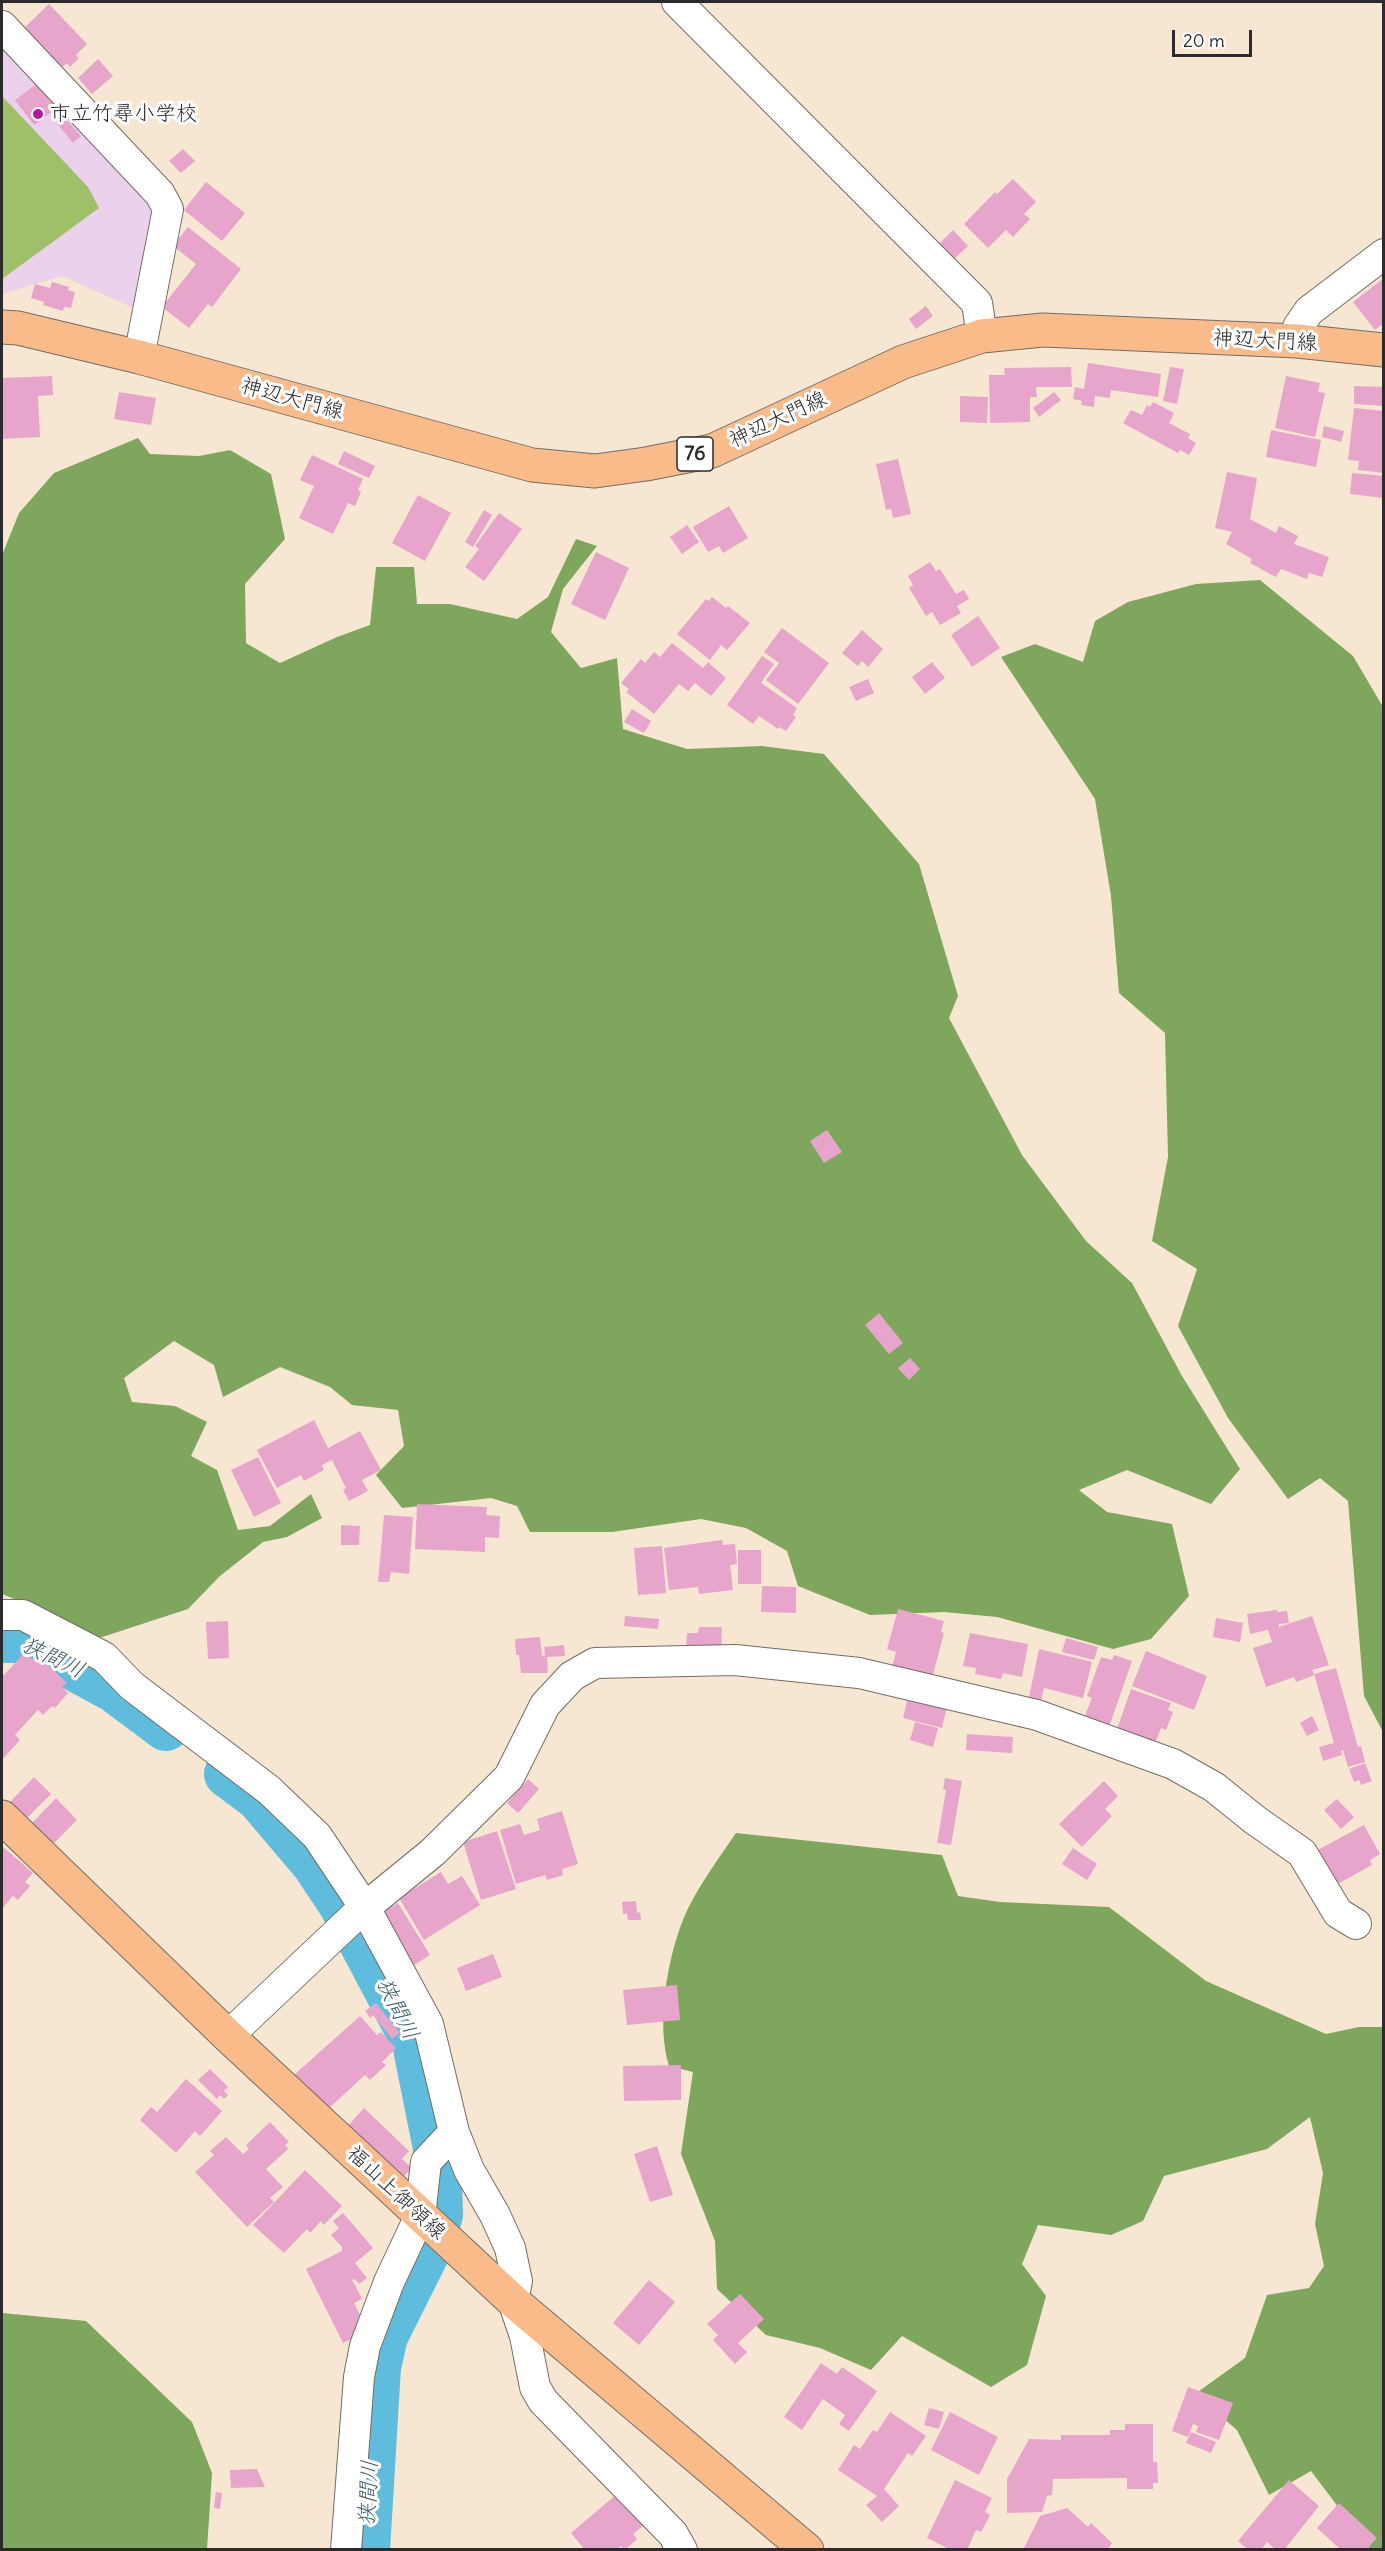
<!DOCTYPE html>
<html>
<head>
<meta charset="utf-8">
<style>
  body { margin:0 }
  #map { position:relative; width:1385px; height:2551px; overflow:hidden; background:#f7e7d2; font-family:Delius,sans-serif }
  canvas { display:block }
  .frame { position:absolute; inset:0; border:3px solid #2b2b2b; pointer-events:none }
  .scale { position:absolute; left:1172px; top:30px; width:80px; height:27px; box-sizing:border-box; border:3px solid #2b2b2b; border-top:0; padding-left:8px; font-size:18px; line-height:21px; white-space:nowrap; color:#2b2b2b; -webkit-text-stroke:4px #fff; paint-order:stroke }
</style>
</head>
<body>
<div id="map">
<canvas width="1385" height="2551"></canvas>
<div class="frame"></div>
<div class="scale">20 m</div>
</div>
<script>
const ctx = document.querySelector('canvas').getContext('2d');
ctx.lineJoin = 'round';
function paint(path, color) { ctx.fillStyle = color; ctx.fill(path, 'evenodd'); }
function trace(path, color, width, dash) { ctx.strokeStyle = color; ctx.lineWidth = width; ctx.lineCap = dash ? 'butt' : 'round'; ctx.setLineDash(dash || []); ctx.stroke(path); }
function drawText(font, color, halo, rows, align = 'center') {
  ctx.font = font + ' Delius,"Klee One",sans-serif'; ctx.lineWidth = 6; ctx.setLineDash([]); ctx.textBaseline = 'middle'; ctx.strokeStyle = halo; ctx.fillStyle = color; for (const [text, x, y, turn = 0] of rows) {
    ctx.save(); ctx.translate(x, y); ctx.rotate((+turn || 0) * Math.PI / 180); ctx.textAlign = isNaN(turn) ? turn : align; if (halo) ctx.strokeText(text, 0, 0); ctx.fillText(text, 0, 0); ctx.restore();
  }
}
paint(new Path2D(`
  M2,39L147,190L158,223L140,311L62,276L2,294Z`), '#ebd1eb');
paint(new Path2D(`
  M2,96L88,187L99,208L2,279Z`), '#9fc069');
paint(new Path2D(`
  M138,438L150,454L199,456L230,450L271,474L285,539L245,584L246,643L280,663L337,637L370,625L376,567H414L417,604H450L517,619L548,597L576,539L597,546L563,589L551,632L581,668L617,658L623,729L687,749L762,746L824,754L919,864L958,996L949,1018L1022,1155L1086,1241L1132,1283L1182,1376L1240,1469L1211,1504L1127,1470L1079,1490L1107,1512L1172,1524L1189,1596L1151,1639L1113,1649L997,1617L944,1612L870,1615L798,1586L787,1551L746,1528L701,1519L612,1532H530L517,1506L491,1498L402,1508L376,1475L404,1446L398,1410L352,1405L330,1387L280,1367L223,1397L214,1365L174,1341L124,1378L132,1402L175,1406L207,1422L191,1456L217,1470L238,1530L270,1526L311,1494L322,1518L287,1537L263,1542L220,1576L188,1609L93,1640L32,1606L2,1594V555L19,513L54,473Z
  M1260,580L1353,656L1383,707V1732L1364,1696L1348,1501L1320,1478L1288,1499L1228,1418L1178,1326L1197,1269L1152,1241L1168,1157L1165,1033L1119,993L1111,896L1095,799L1001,657L1035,644L1083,662L1095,621L1128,602L1196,584Z
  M736,1833L942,1855L958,1896L1000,1902L1109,1907L1206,1981L1326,2034L1359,2027H1383V2549H1370L1311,2471L1269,2495L1237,2430L1195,2394L1245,2358L1267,2295L1309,2288L1324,2266L1315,2224L1323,2173L1310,2117L1267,2149L1164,2176L1143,2221L1111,2235L1038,2225L1022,2264L1046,2296L1027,2365L991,2387L902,2336L871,2370L820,2348L766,2335L717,2289L715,2241L681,2154L693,2072L669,2066C656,2024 667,1960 683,1920C694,1892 719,1858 736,1833Z
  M2,2313L86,2321L192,2422L212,2473L207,2549H2Z`), '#7fa65d');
trace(new Path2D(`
  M2,1639H23L115,1689L166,1727
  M228,1774L259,1797L315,1863L343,1905L416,2043L437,2148L439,2215L426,2252L384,2336L377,2367L366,2550`), '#5ebcdc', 48);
paint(new Path2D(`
  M49,4L87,44L76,55L79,58L70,67L67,63L60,69L23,29Z
  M98,59L113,76L92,94L78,78Z
  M39,82L58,107L34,125L15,100Z
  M62,115L81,136L73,143L55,121Z
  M183,149L195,161L181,173L169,161Z
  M1013,179L1036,202L1024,214L1030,219L1013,237L1006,230L988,248L964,224L995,192L997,194Z
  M206,182L245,213L222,241L184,210Z
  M188,227L241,269L212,307L208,304L189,328L162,307L196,264L173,246Z
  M953,230L968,246L952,261L937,246Z
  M1384,278V323L1375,330L1353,302Z
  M52,282L69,287L68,290L75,292L71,308L64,307L63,311L43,305L44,302L31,298L35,284L50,288Z
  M926,306L933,316L916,329L909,319Z
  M1088,363L1161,374L1158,397L1111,390L1110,398L1095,396L1094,407L1081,405L1082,401L1073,399L1075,387L1084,389Z
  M1071,367L1072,387H1036L1037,397H1030V422L990,423L989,375H1005L1004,368Z
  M1170,367L1184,369L1177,404L1163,401Z
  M52,376L53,395L38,396L40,437L2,439V378Z
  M1286,376L1320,383L1318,392L1325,393L1315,437L1275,428Z
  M1354,386L1384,387V406L1354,404Z
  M119,392L156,398L151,425L114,419Z
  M1054,392L1061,400L1039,417L1033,408Z
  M960,396L988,397L987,423L960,422Z
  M1153,402L1174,413L1169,423L1190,434L1188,438L1196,443L1189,455L1180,450L1178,453L1123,423L1131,410L1142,415L1147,405L1150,407Z
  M1354,408L1384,411V473L1358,470L1359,461L1348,460Z
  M1324,426L1344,431L1341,442L1322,437Z
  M1271,430L1321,440L1316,467L1266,457Z
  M344,451L375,466L369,478L338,464Z
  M312,455L363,479L358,490L361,492L355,506L348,503L333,534L299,518L314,486L300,480Z
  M898,459L911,514L893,518L891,509L886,510L876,464Z
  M1227,472L1257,478L1250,519L1276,533L1279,526L1298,536L1294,544L1329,557L1322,577L1309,573L1307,579L1281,569L1276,577L1250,563L1252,559L1226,544L1232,532L1215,528Z
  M1352,473L1384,476V498L1350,494Z
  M418,495L451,513L425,561L392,543Z
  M729,506L748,538L723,553L719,546L708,552L693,527Z
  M484,510L492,515L473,547L465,542Z
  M499,513L522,529L484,581L465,567L479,549L475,546Z
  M687,525L699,542L682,554L670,537Z
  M596,552L629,568L605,620L571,604Z
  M930,562L936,571L940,569L956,594L964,590L969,599L957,606L961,613L940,625L932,612L926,616L909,588L913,585L908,576Z
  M712,597L726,608L728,606L750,623L727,650L721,645L710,660L677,634L706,599L709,601Z
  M978,616L1000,648L972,667L951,635Z
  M782,628L829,663L798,704L766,680L779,663L764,652Z
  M862,630L883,649L868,667L862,661L858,666L842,653Z
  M672,643L703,668L708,662L726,678L711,696L695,683L688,691L679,684L654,714L626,692L629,689L621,683L641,659L645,663L654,652L660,657Z
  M762,656L774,664L761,683L797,708L793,715L796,717L786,731L779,727L778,729L759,716L753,724L727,705Z
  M932,662L945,678L925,694L912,677Z
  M868,679L874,693L856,701L849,687Z
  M632,709L651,721L644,733L624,722Z
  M827,1130L842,1152L824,1163L810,1141Z
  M879,1313L903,1343L889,1354L865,1325Z
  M910,1358L920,1369L909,1380L898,1368Z
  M314,1420L328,1448L360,1431L381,1470L362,1480L368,1491L349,1501L343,1490L346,1488L332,1460L322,1465L324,1470L304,1481L301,1475L277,1488L257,1450Z
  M258,1457L281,1503L254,1517L231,1470Z
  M417,1504L487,1507L486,1515L500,1516L499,1538L485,1537V1552L415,1549Z
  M384,1515L413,1517L409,1574L391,1572L389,1582H378Z
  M341,1525L360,1526L359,1545H341Z
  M722,1540L723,1545L735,1544L737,1564L730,1565L733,1590L699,1594L698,1587L669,1590L664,1548Z
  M662,1546L666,1593L638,1595L634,1548Z
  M738,1550H761V1584H738Z
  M762,1586L796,1587V1613L761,1612Z
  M898,1609L944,1621L941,1632L944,1633L932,1678L892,1667L896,1652L887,1649Z
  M1277,1610V1612L1287,1611L1289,1623L1279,1624V1627L1312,1616L1329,1665L1312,1670L1315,1675L1296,1682L1294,1677L1266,1687L1253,1648L1272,1642L1268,1630L1250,1634L1247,1614Z
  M625,1616L659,1619L658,1629L624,1626Z
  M1216,1618L1243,1623L1240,1642L1213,1637Z
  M228,1621L229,1658L208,1659L206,1622Z
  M699,1627H722L721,1650L686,1649L687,1633H698Z
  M970,1633L1028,1644L1022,1677L1003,1673L1001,1679L975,1674L976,1668L963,1666Z
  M540,1637L542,1656L545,1655L544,1647L564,1645L565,1656L547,1657L548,1673H521L519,1655H516L515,1639Z
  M1066,1638L1098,1647L1094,1660L1062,1652Z
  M1039,1649L1092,1662L1083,1698L1044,1688L1040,1705L1028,1702Z
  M1146,1651L1207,1676L1194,1710L1132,1686Z
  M25,1652L32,1659L37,1655L67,1683L62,1687L68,1693L55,1708L52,1706L43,1715L38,1710L15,1735L20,1740L2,1760V1677Z
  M1114,1655L1132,1661L1109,1727L1084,1718L1092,1698L1087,1696L1101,1657L1112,1660Z
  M1336,1668L1358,1747L1361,1746L1365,1762L1348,1767L1343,1750L1341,1751L1342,1755L1323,1761L1319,1747L1334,1743L1314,1674Z
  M1131,1689L1171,1703L1168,1710L1173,1712L1166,1730L1161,1728L1154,1746L1116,1732Z
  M908,1697L947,1707L942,1728L903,1718Z
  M1312,1716L1319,1730L1307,1736L1300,1723Z
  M915,1722L938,1728L933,1747L910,1740Z
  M967,1734L1013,1737L1012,1753L966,1750Z
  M1365,1763L1372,1781L1361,1785L1359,1780L1354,1782L1349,1769Z
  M34,1777L51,1794L27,1818L10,1802Z
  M945,1778L962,1781L951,1845L937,1843L946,1790L943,1789Z
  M528,1779L539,1789L518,1813L507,1803Z
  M1104,1781L1118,1796L1105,1809L1112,1816L1082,1847L1059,1824Z
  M56,1798L77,1820L53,1844L32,1823Z
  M1337,1799L1354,1817L1341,1829L1324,1810Z
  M562,1811L578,1864L562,1869L563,1875L547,1880L545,1875L516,1884L500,1830L520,1824L524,1835L540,1830L537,1819Z
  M1364,1825L1380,1854L1370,1860L1372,1865L1334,1886L1314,1852Z
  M497,1831L516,1889L481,1900L463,1842Z
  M2,1846L33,1873L25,1882L30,1886L18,1900L13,1896L2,1909Z
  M1073,1848L1097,1864L1087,1880L1062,1864Z
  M441,1872L448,1884L462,1876L480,1905L424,1940L399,1898Z
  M636,1901L637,1913L640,1912L641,1920H628L627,1913L623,1914L622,1902Z
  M398,1903L430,1955L411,1967L378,1915Z
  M493,1954L502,1977L466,1991L457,1968Z
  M677,1985L680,2020L627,2025L623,1990Z
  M376,2003L400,2033L392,2039L373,2015L370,2018L365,2011Z
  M360,2016L377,2035L381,2032L396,2048L382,2062L386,2065L370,2080L365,2075L327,2110L294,2075Z
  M681,2065V2100L624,2101L623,2066Z
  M210,2069L228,2087L224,2091L228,2095L224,2099L220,2095L217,2099L198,2080Z
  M186,2079L222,2111L200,2136L195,2131L176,2153L140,2120L151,2107L157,2112Z
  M364,2108L409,2151L402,2159L412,2168L402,2178L346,2128Z
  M270,2122L289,2142L285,2145L288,2149L266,2169L283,2187L270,2198L274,2202L247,2227L195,2172L214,2155L210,2151L226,2137L243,2154L249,2149L246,2145Z
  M657,2146L673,2195L650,2202L634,2154Z
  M305,2170L342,2206L324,2225L321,2221L310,2233L307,2229L284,2253L253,2225Z
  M343,2213L373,2248L355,2263L367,2278L359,2284L355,2279L352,2280L362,2299L354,2303L362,2319L356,2337L343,2343L306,2269L342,2251V2247L331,2235L339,2228L333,2221Z
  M649,2280L675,2302L639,2345L613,2323Z
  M740,2294L764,2319L738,2343L747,2352L735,2364L713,2340L718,2335L707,2324Z
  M821,2363L837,2374L842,2367L877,2391L849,2431L839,2424L845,2415L823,2399L802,2430L784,2417Z
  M1188,2387L1233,2403L1219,2440L1196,2432L1198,2426L1193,2424L1188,2437L1172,2431Z
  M929,2408L944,2412L939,2429L924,2425Z
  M890,2412L926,2436L912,2456L908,2453L884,2489L899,2506L882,2522L866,2505L877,2496L838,2470L854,2445L860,2449L873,2430L877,2432Z
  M950,2412L998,2437L979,2475L931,2450Z
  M1125,2424H1153V2462H1157L1158,2483H1153V2489H1127V2478L1053,2479L1052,2495L1047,2496L1042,2512L1007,2513V2479L1029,2439L1061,2440V2435H1110V2430H1125Z
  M1191,2432L1216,2442L1211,2453L1186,2443Z
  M257,2469L265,2487L231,2488L230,2470Z
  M955,2480L992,2498L985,2512L990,2515L981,2532L976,2530L967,2550H951L927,2538Z
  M1289,2480L1319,2506L1284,2550H1276L1267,2542L1261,2550H1248L1238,2541Z
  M216,2492L222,2493L220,2509L214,2508Z
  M618,2493L645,2524L633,2534L637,2539L625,2550L621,2546L617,2550H585L571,2533Z
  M1339,2503L1377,2538L1366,2550H1341L1317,2528Z
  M1067,2508L1088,2527L1091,2523L1112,2543L1107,2550H1023L1040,2516Z`), '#e7a5cc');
const minor = new Path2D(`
  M677,2L977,303L982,336
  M2,26L160,194L168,209L139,357
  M1297,341L1298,327L1309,311L1384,254
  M2,1615H23L104,1657L132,1686L269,1790L317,1836L365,1908L428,2024L454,2132L469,2170L495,2215L510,2248L517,2281L513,2301L525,2336L535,2387L543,2401L673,2534L682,2550
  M228,2036L357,1914L433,1852L509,1777L545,1705L572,1676L595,1663L735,1660L859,1673L1037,1715L1173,1764L1214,1787L1255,1820L1302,1853L1338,1913L1356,1924
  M346,2550L359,2377L365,2346L389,2282L420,2216L426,2162L454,2132`);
const major = new Path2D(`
  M2,327L18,328L139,357L532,465L595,471L646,464L712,451L903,362L982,336L1043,330L1297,341L1384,350
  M2,1817L228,2036L513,2301L807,2550`);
trace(minor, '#726d65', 32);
trace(major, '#726d65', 35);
trace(minor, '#fff', 30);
trace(major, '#fabb8b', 33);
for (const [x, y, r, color] of [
  [38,114,6,"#b5179e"]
]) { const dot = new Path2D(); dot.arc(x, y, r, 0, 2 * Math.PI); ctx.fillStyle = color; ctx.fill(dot); trace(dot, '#fff', 2); }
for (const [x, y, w] of [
  [695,454,36]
]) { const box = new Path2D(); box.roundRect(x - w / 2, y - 17, w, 34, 4.5); ctx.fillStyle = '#fff'; ctx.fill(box); trace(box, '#2b2b2b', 1.5); }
drawText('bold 20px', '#2b2b2b', null, [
  ["76",695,454]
]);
drawText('21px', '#2b2b2b', '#fff', [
  ["市立竹尋小学校",50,114]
], 'left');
drawText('21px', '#2b2b2b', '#fff', [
  ["神辺大門線",1265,341,3],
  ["神辺大門線",292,399,15],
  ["神辺大門線",778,420,-25],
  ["福山上御領線",396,2193,43]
]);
drawText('italic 22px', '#3d5e69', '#fff', [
  ["狭間川",53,1658,26],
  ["狭間川",397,2009,63],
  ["狭間川",369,2493,-87]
]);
</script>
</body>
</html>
